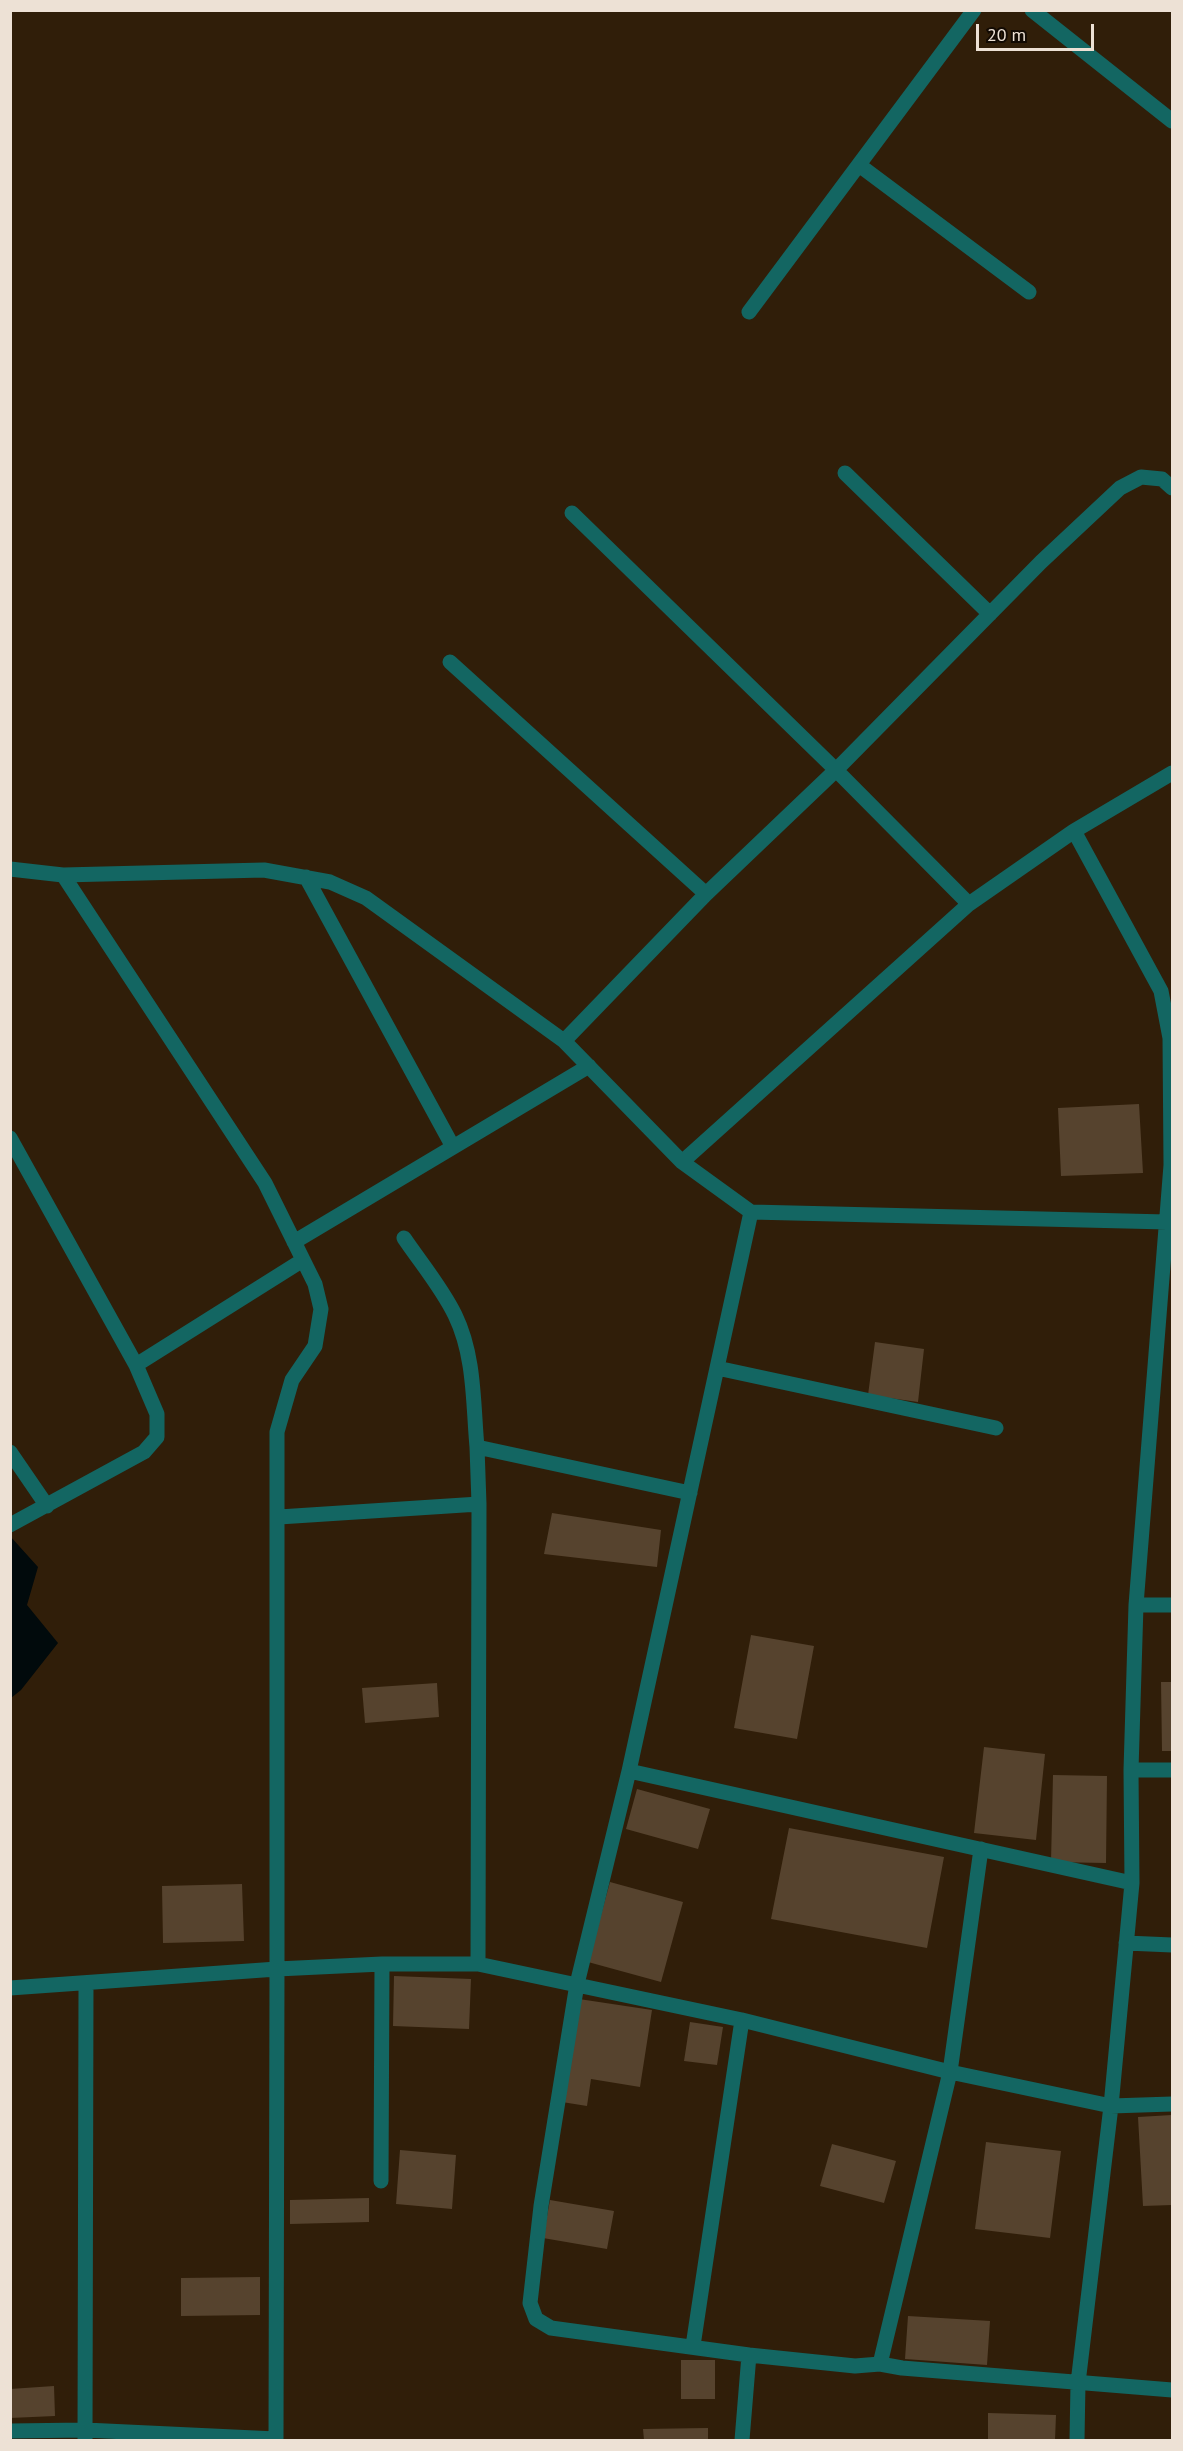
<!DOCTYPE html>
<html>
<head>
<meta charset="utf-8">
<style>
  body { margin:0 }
  #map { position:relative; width:1183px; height:2451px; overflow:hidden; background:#301e09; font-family:"PT Sans",sans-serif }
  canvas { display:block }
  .frame { position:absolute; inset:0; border:12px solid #ede1d5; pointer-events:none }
  .scale { position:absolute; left:976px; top:24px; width:118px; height:27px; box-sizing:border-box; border:3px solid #ede1d5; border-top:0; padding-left:8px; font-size:18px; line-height:21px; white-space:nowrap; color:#ede1d5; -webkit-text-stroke:4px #120a03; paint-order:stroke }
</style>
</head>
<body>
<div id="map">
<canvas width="1183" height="2451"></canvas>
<div class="frame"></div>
<div class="scale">20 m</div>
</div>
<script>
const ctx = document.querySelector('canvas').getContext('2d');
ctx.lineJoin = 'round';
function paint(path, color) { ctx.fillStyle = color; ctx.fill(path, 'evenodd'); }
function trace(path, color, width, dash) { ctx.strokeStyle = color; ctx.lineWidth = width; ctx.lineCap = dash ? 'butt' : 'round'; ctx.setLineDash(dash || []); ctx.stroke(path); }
paint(new Path2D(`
  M10,1536L38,1567L27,1605L58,1643L21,1690L11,1698Z`), '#010a0c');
paint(new Path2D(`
  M1139,1104L1143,1173L1061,1176L1058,1108Z
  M875,1342L924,1349L918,1402L868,1395Z
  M552,1513L661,1530L657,1567L544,1554Z
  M751,1635L814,1646L797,1739L734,1728Z
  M1161,1682H1172V1751H1162Z
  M437,1683L439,1717L365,1723L362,1688Z
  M984,1747L1045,1754L1036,1840L974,1833Z
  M1053,1775L1107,1776L1106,1863L1051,1862Z
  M637,1789L710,1809L698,1849L626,1829Z
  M789,1828L944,1857L927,1948L771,1919Z
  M610,1882L683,1902L661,1982L588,1962Z
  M242,1884L244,1941L163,1943L162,1886Z
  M394,1976L471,1979L469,2029L393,2026Z
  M579,1999L652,2010L640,2087L591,2079L587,2106L562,2102Z
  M690,2022L723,2027L717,2065L684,2061Z
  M1172,2115V2205L1143,2206L1138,2117Z
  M986,2142L1061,2151L1050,2238L975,2229Z
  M832,2144L896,2161L884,2203L820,2186Z
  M400,2150L456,2155L452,2209L396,2204Z
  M369,2198V2222L290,2224V2200Z
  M550,2200L614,2211L607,2249L543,2238Z
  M260,2277V2315L181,2316V2278Z
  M908,2316L990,2321L987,2365L905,2359Z
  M681,2360H715V2399H681Z
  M54,2386L55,2416L10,2418V2389Z
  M988,2413L1056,2415L1055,2440H988Z
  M708,2428V2440H644L643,2429Z`), '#56432e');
trace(new Path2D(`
  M1032,10L1172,121
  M859,165L1029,292
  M749,312L974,10
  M845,473L990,614
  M572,513L836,770L969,904
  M450,662L706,894
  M1074,831L1161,991L1170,1038L1171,1165L1136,1605L1131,1770L1132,1883L1111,2106L1078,2383L1077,2440
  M10,869L63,875L264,870L330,882L366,898L564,1041L682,1162L751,1212L629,1771L577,1984L541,2206L530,2303L536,2319L551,2328L749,2355L742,2440
  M306,877L453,1147
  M564,1041L706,894L836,770L1041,562L1120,488L1141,477L1162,479L1172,488
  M10,1138L136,1365
  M682,1162L969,904L1074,831L1172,773
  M751,1212L1167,1222
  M404,1238C421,1263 442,1288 455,1315C475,1356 473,1404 477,1447
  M294,1242L589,1066
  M717,1368L996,1428
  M10,1452L47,1506
  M279,1517L479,1504
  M10,1525L144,1452L157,1437V1414L136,1365L303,1260
  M1136,1605H1172
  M1131,1770H1172
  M629,1771L1132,1883
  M1126,1943L1172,1945
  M478,1964L479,1504L477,1447L690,1493
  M10,1988L277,1969V1432L292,1380L315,1346L321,1309L315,1284L265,1183L63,875
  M381,2181L382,1964
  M693,2346L742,2020
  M749,2355L855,2366L880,2364L950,2072L981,1849
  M880,2364L902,2368L1172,2390
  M10,2431L85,2430L276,2439
  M85,2440L86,1983
  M276,2440L277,1969L382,1964H478L742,2020L950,2072L1111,2106L1172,2104`), '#136662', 15);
</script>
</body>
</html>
